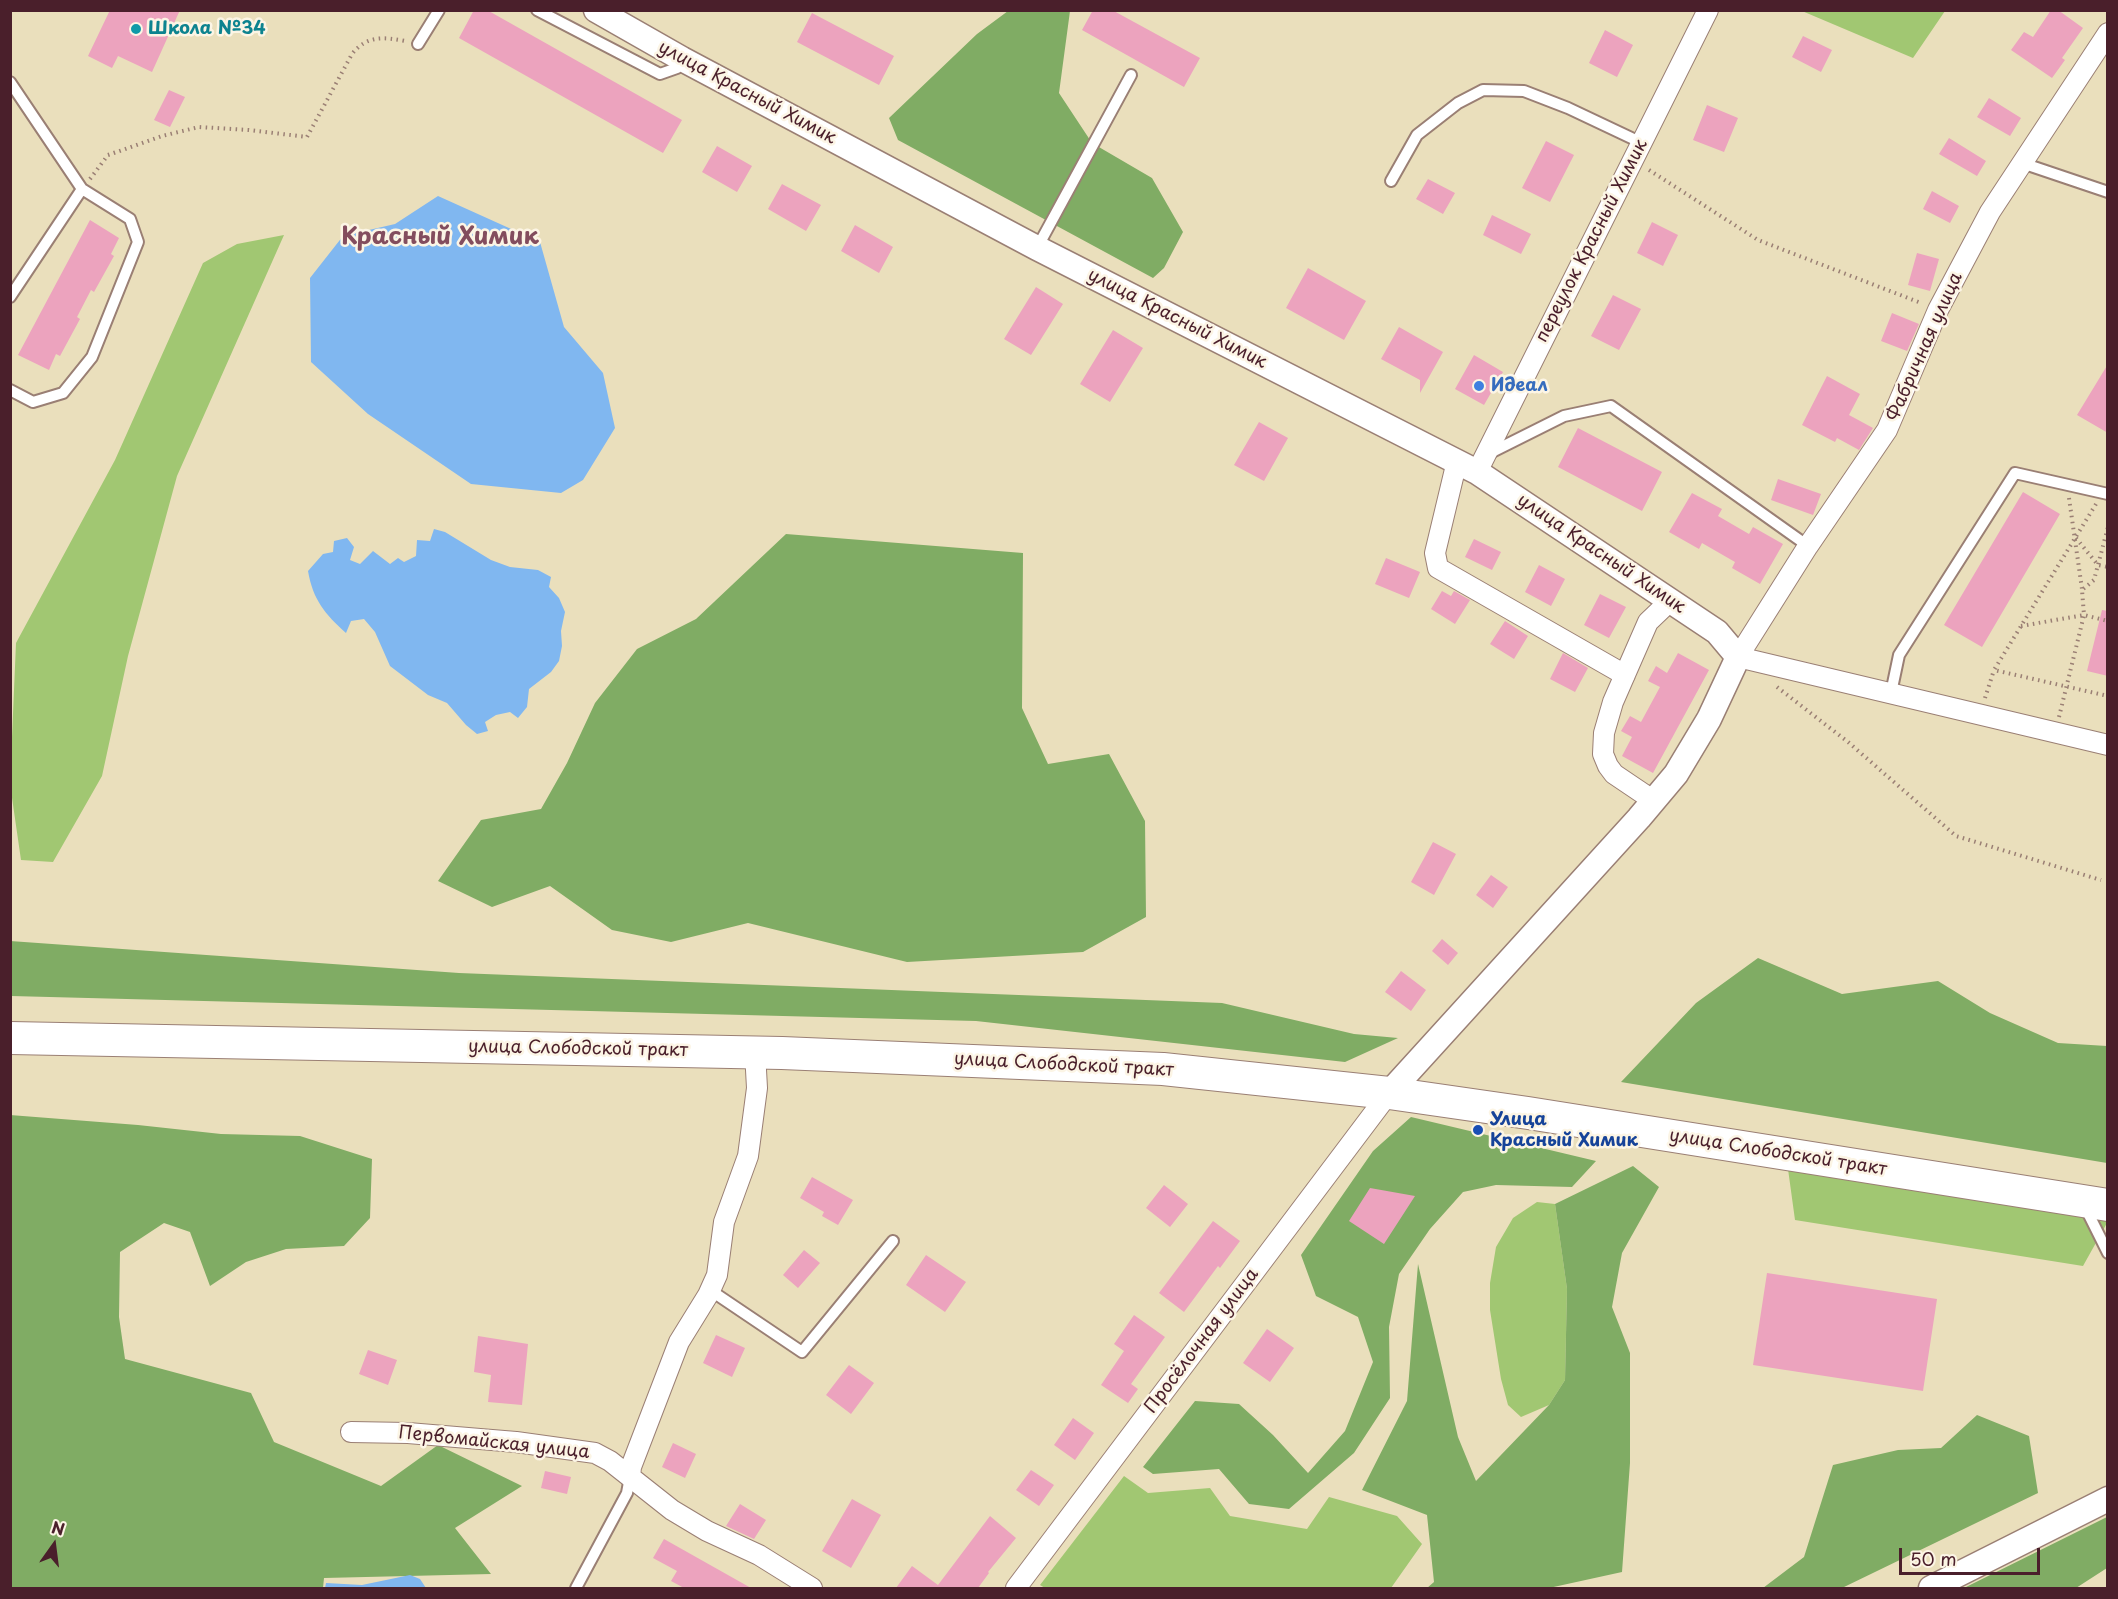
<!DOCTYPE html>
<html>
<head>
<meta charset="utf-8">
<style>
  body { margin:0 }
  #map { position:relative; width:2118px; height:1599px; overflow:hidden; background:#eadfbc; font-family:"Playpen Sans",sans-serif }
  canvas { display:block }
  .frame { position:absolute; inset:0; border:12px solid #4a1f2b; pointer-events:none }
  .north { position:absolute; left:24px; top:1515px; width:60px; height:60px; -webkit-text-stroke:4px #fcf5e5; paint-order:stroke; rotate:14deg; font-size:16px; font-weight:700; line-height:24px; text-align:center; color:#4a1f2b }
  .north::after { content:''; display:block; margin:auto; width:21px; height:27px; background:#4a1f2b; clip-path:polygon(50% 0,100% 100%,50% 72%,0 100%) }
  .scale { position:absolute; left:1899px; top:1548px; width:141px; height:27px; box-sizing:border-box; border:3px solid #4a1f2b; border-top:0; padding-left:8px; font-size:18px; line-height:21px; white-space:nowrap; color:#4a1f2b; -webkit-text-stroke:4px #fcf5e5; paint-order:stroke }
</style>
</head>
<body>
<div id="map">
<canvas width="2118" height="1599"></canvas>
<div class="frame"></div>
<div class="north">N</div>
<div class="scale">50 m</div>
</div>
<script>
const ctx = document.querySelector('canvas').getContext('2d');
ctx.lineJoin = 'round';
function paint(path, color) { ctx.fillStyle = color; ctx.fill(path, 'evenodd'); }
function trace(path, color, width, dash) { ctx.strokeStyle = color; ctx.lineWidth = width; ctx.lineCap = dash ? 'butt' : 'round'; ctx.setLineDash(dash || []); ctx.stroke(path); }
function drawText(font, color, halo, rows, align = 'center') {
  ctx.font = font + ' "Playpen Sans",sans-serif'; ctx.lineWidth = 5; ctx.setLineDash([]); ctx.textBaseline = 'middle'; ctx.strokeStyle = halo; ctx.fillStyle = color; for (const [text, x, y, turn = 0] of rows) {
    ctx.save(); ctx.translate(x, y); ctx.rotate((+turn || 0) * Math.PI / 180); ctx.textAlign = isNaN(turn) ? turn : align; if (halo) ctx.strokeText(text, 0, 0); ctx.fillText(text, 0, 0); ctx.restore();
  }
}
paint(new Path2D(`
  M1802,11H1945L1913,58Z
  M284,235L177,476L128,656L102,776L53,862L21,860L10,784L16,643L115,460L203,263L237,244Z
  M1788,1169L2107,1220V1223L2083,1266L1795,1220Z
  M1537,1202L1555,1204L1567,1289L1565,1380L1549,1405L1521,1417L1508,1405L1501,1379L1490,1310V1283L1496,1247L1513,1218Z
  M1124,1476L1148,1493L1210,1488L1230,1516L1307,1529L1329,1497L1397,1516L1422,1544L1391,1588H1045L1040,1585Z`), '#a1c772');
paint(new Path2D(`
  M1008,11H1070L1059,93L1092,143L1152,178L1183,232L1164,268L1153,278L898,140L889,118L977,34Z
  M786,534L1023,553L1022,708L1048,764L1109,754L1145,821L1146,917L1083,952L907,962L748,923L671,942L612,930L550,886L492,907L438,881L481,820L541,809L567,763L595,703L637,649L696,619Z
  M10,941L459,973L1222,1003L1354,1034L1398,1038L1345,1062L976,1021L11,996Z
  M1758,958L1842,994L1938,981L1990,1013L2058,1043L2107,1046V1163L1621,1082L1696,1003Z
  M10,1115L138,1125L221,1134L300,1136L372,1159L370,1218L344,1246L286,1249L246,1262L210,1286L190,1232L164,1223L120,1252L119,1317L125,1359L251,1393L274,1442L381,1486L438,1445L522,1486L455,1528L491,1574L324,1578L323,1588H11Z
  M1411,1117L1596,1161L1572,1187L1496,1185L1463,1192L1430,1229L1399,1274L1389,1327L1390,1398L1354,1453L1289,1509L1249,1504L1219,1469L1153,1474L1143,1467L1195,1401L1239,1404L1273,1435L1308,1473L1345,1431L1373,1362L1358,1317L1316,1296L1301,1255L1373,1151Z
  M1633,1166L1659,1187L1622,1253L1612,1307L1630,1353V1463L1622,1572L1549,1588H1427L1434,1582L1427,1515L1362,1490L1407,1401L1418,1264L1458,1437L1476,1481L1549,1405L1565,1380L1567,1289L1555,1204Z
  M1977,1415L2029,1436L2038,1493L1842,1588H1763L1804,1557L1833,1465L1898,1450L1941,1448Z
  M2107,1517V1568L2076,1588H1964Z`), '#80ac64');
paint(new Path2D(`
  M438,196L540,242L564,327L603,373L615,428L583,480L561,493L471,484L368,414L311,362L310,278L343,236L395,224Z
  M434,529L445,532L491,560L510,567L538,570L551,577L549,587L559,598L565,612L561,631L562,646L559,661L551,672L529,689L527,707L518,718L510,712L496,715L485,722L488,731L477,734L466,725L447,703L428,695L390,666L375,632L364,619L351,621L346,633C325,614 313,600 308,571L323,554L333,552L334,541L347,538L354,547L350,560L360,564L373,551L390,564L398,558L404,562L416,556L417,540L430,541Z
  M410,1575L420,1579L426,1588H325L326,1583L362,1585Z`), '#80b7f0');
paint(new Path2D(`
  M110,10H180L152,72L118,56L112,68L88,56Z
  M474,10H487L682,120L663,153L459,38Z
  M1093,10H1112L1200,58L1184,87L1082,30Z
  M2051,10H2058L2083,28L2062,58L2065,60L2052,78L2011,50L2024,32L2033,37Z
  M812,13L894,56L879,85L797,42Z
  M1605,30L1633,45L1617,77L1589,63Z
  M1803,36L1832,50L1821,72L1792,57Z
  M169,90L185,97L170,127L154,120Z
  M1989,98L2021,118L2010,136L1977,117Z
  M1707,105L1738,118L1724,152L1693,140Z
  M1949,138L1986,161L1977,176L1939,154Z
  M1546,141L1574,155L1550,202L1522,188Z
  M717,146L752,166L737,192L702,172Z
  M1428,179L1455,193L1443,214L1416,199Z
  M782,184L821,205L806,231L768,209Z
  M1932,191L1959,206L1950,223L1923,209Z
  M1492,215L1531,234L1521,254L1483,235Z
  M90,220L119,238L111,254L114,256L94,292L91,290L77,317L80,319L60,356L56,354L49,370L18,355Z
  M1652,222L1678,235L1663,266L1637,253Z
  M855,225L893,247L879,273L841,251Z
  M1917,253L1939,259L1930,291L1908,285Z
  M1308,268L1366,301L1344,340L1286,308Z
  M1036,287L1063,304L1031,355L1004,339Z
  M1613,295L1641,309L1619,350L1591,336Z
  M1892,313L1919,324L1907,351L1881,341Z
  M1399,327L1443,352L1420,393V380L1381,359Z
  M1113,330L1143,348L1110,402L1080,384Z
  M1474,355L1503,372L1484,405L1455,389Z
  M2108,364V433L2077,415Z
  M1827,376L1860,394L1849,415L1873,428L1859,450L1837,438L1835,442L1802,425Z
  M1259,422L1288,438L1264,481L1234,465Z
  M1578,428L1662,472L1642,511L1558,467Z
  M1778,479L1821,494L1813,515L1771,500Z
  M2023,492L2060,514L1982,647L1944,625Z
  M1692,493L1722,509L1718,516L1749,534L1753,527L1783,544L1760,584L1732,568L1735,562L1702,543L1699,549L1669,532Z
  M1474,539L1501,552L1492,570L1465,557Z
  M1386,558L1420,572L1409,598L1375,584Z
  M1539,565L1565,579L1551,606L1525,592Z
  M1442,591L1451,596L1454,591L1470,600L1455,624L1431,609Z
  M1600,594L1626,607L1609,638L1584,625Z
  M2102,610L2108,611V676L2087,671Z
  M1505,621L1528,636L1514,659L1490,644Z
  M1563,653L1588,668L1575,692L1550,679Z
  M1678,653L1709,670L1653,773L1622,756L1632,737L1621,731L1630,716L1641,722L1660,687L1648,681L1656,666L1667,673Z
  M1433,842L1456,854L1434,895L1411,882Z
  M1491,875L1508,887L1493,908L1476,895Z
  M1442,939L1458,953L1448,965L1432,951Z
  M1401,971L1426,990L1411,1011L1385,992Z
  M812,1177L853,1200L838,1225L822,1216L824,1212L800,1198Z
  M1164,1185L1188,1204L1170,1227L1146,1208Z
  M1370,1188L1415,1196L1384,1244L1349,1221Z
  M1213,1221L1240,1241L1220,1268L1218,1266L1184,1312L1159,1293Z
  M804,1250L820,1263L798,1288L783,1275Z
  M926,1255L966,1282L945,1312L906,1285Z
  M1767,1273L1937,1299L1923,1391L1753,1365Z
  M1134,1315L1165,1337L1131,1384L1138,1389L1128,1403L1101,1385L1124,1351L1114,1344Z
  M1267,1329L1294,1348L1270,1382L1243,1363Z
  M716,1335L745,1348L732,1377L703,1363Z
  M478,1336L528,1344L522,1405L488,1402L491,1375L474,1372Z
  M368,1350L397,1360L388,1385L359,1374Z
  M849,1365L874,1383L851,1414L826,1395Z
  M1073,1418L1094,1433L1075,1460L1054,1445Z
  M673,1443L696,1454L685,1478L662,1467Z
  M1031,1470L1054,1485L1039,1506L1016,1490Z
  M545,1471L571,1477L567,1494L541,1488Z
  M852,1499L881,1515L851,1568L822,1551Z
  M740,1504L766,1520L754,1539L726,1526Z
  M990,1516L1016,1538L988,1572L989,1573L978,1588H896L912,1566L938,1585Z
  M664,1539L751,1588H684L671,1581L677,1571L653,1558Z`), '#eca3be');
const service = new Path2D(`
  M537,10L660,74L677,68L682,59
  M418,44L439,10
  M10,82L82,189L130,219L138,242L92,357L63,393L33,402L10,390
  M2022,163L2108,192
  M1391,181L1417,135L1458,103L1483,90L1524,91L1568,108L1642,143
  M1037,248L1131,75
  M10,297L82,189
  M1488,454L1564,416L1611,406L1808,546
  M1891,693L1899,655L2015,473L2108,494
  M2085,1207L2108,1253
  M710,1290L802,1352L893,1241
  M576,1588L627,1493L630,1477`);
const minor = new Path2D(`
  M2108,33L1990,212L1938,310L1887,430L1808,546L1738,657L2108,745
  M1457,461L1435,553L1438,568L1625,675
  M1477,472L1708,10
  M1654,801L1614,774L1608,766L1603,754L1604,733L1613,702L1648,622L1671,600
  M351,1432L408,1433L516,1442L595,1453L610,1461L672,1510L707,1531L759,1555L812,1588
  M630,1477L631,1467L679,1342L708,1295L717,1275L724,1222L748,1156L757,1088L755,1052
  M1016,1588L1389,1093`);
const tertiary = new Path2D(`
  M596,10L682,59L1037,248L1477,472L1717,632L1738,657L1709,719L1676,774L1639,818L1389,1093
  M1931,1588L2108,1499`);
const primary = new Path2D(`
  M10,1038L782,1053L1163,1069L1389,1093L1528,1113L2108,1205`);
trace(service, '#9a7f74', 14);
trace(minor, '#9a7f74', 22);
trace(tertiary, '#9a7f74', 27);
trace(primary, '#9a7f74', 34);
trace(new Path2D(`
  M1649,170L1758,240L1921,303
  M90,179L108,155L162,136L199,127L249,130L307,137L352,54C367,35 384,37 405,41
  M2069,498L2082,589
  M2096,504L1994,670L2108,696
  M2076,538L2098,565L2108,567
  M2021,626L2084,615L2108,621
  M1777,687L1848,742L1956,836L2101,880
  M1985,698L1994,670
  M2059,717L2084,615L2082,590L2094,580L2108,527`), '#9a7f74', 4, [1.5, 4.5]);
trace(service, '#fff', 10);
trace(minor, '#fff', 20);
trace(tertiary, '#fff', 24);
trace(primary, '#fff', 32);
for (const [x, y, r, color] of [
  [136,29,6,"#0f9aa8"],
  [1479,386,6,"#3f7fe0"],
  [1478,1130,6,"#1a4fb4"]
]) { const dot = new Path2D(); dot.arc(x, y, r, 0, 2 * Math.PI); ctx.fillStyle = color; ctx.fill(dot); trace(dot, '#fcf5e5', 2); }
drawText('bold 18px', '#0d838f', '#fcf5e5', [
  ["Школа №34",148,29]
], 'left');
drawText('18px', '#4a1f2b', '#fcf5e5', [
  ["улица Красный Химик",747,93,28],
  ["переулок Красный Химик",1592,241,-63],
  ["улица Красный Химик",1177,319,27],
  ["Фабричная улица",1925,347,-66],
  ["улица Красный Химик",1601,554,34],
  ["улица Слободской тракт",578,1049,1],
  ["улица Слободской тракт",1064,1065,3],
  ["улица Слободской тракт",1778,1153,9],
  ["Просёлочная улица",1202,1341,-53],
  ["Первомайская улица",494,1443,6]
]);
drawText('bold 18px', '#366cbe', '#fcf5e5', [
  ["Идеал",1491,386]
], 'left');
drawText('bold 18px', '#164399', '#fcf5e5', [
  ["Улица",1490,1120],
  ["Красный Химик",1490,1141]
], 'left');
drawText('bold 24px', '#834d5e', '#fcf5e5', [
  ["Красный Химик",440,237]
]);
</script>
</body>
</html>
